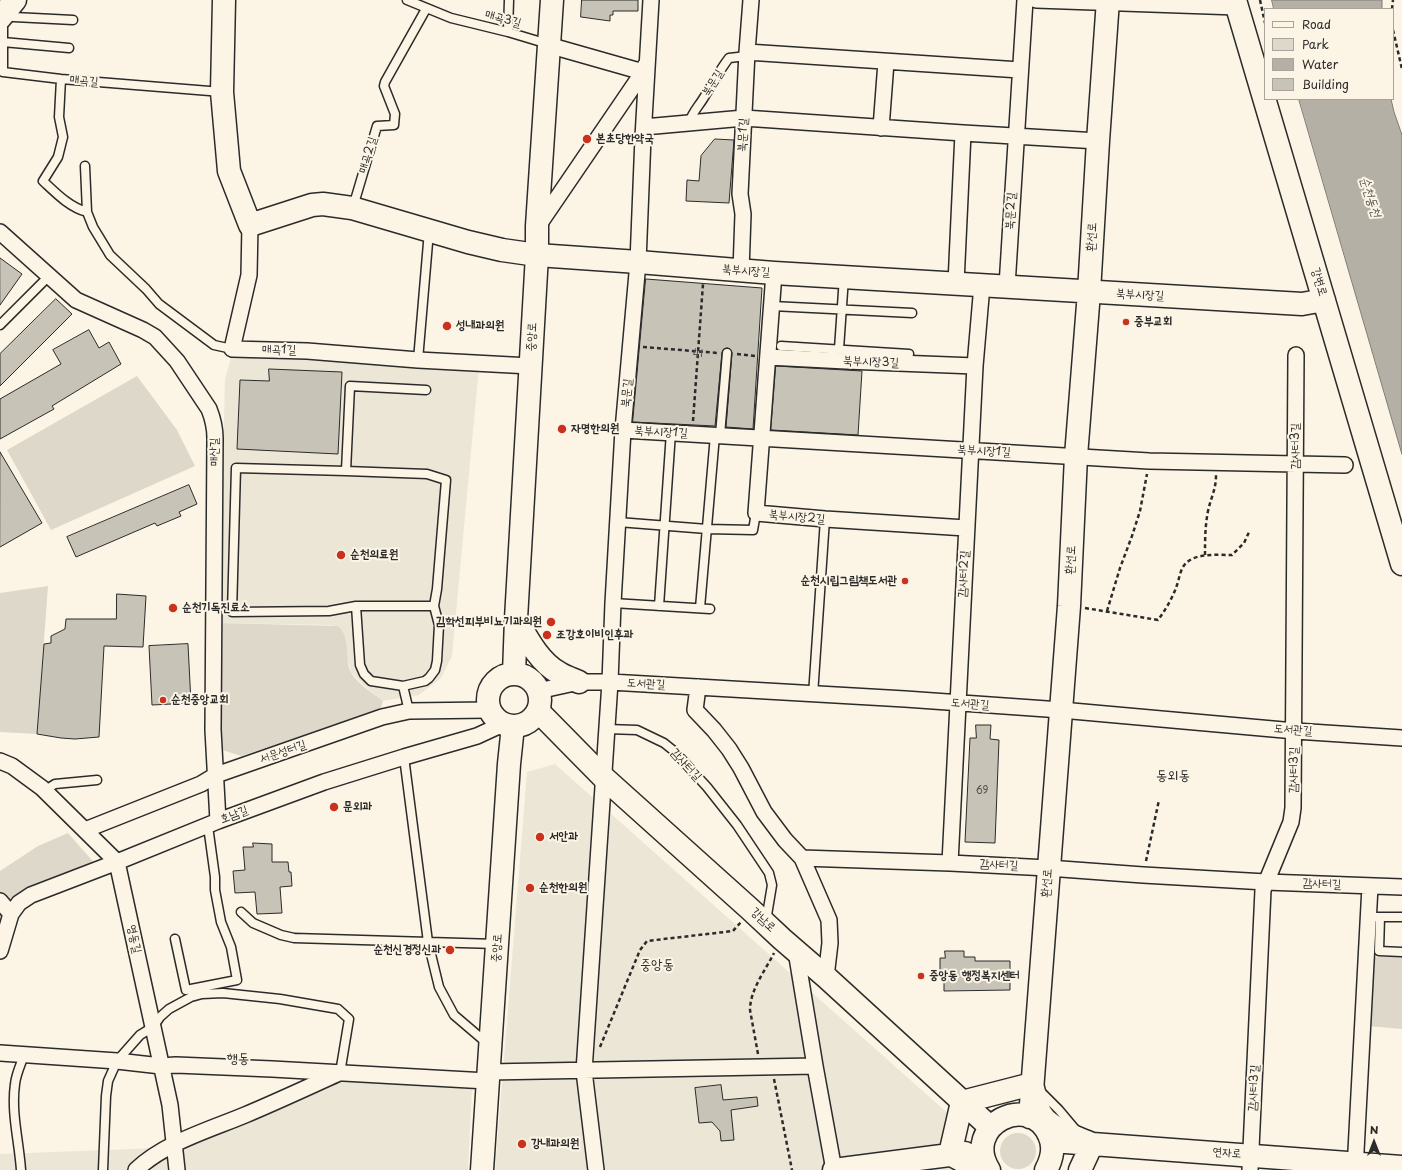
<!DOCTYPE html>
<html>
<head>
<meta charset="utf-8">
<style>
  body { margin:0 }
  #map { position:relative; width:1402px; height:1170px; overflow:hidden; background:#fcf5e5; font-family:"Playpen Sans",sans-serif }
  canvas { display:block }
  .legend { position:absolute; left:1264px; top:8px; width:130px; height:92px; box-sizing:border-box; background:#fcf5e5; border:1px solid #a8a49b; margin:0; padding:5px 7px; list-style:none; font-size:12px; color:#2b2b2b }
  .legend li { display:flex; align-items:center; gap:8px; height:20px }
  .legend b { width:20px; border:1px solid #a8a49b }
  .north { position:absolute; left:1354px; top:1122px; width:40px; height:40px; -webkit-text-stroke:3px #fcf5e5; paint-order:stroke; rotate:0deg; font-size:11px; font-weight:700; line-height:16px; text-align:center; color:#2b2b2b }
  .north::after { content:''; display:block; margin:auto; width:14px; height:18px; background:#2b2b2b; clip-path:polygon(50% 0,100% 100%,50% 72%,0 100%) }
</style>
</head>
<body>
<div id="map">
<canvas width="1402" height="1170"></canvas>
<ul class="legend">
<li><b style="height:5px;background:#fcf5e5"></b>Road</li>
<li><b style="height:11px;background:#ded8ca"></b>Park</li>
<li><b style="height:11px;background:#b4b0a5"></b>Water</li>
<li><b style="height:11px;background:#c8c3b7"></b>Building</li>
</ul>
<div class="north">N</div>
</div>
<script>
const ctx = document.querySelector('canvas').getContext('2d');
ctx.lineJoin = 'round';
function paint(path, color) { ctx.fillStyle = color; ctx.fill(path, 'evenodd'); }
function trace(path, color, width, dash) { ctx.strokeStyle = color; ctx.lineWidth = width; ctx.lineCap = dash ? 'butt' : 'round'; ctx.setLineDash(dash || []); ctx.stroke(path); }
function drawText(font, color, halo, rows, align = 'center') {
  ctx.font = font + ' "Playpen Sans","Poor Story",sans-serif'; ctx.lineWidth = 4; ctx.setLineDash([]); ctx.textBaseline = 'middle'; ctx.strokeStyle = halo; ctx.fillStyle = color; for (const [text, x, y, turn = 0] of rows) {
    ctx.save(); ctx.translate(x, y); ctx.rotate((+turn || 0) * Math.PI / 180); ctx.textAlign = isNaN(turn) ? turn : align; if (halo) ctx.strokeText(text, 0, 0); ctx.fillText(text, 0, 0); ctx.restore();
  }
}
paint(new Path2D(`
  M231,357L479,367L452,656L441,678L419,695L383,701L363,685L351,672L349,664L333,625L219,623L225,379Z
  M555,764L953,1118L959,1170H495L527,772Z
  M343,1079L472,1087L468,1170H0V1154L186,1147Z`), '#ece6d7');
paint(new Path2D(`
  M137,376L177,430L195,466L51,530L7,450Z
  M48,586L37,734L0,732V593Z
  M219,623L338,626C352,638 343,660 352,674C359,685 373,693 383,701L381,708L278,744L241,756L219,749Z
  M68,833L97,866L19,902L0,933V871L38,846Z
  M1370,957H1402V1029L1368,1026Z
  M1000 1151a18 18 0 1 1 36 0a18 18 0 1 1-36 0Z`), '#ded8ca');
const water = new Path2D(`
  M1272,0H1382V9H1274Z
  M1299,99H1391L1394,112L1402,135V454Z`);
paint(water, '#b4b0a5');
trace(water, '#7d7b74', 1);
const building = new Path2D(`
  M582,0H638V11H613V15H610V21L581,17Z
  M715,139L734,140L729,203L686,201L687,180L699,181L701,156Z
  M0,258L22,274L0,305Z
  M646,279L762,288L753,429L726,427L732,353L730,349L727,348L723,350L722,353L715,426L633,422Z
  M56,299L72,314L0,386V354Z
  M89,330L99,348L109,342L121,364L52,406L54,409L0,439V399L61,364L53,350Z
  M776,366L862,371L858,435L771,430Z
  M269,369L342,372L338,454L237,449L240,380L269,381Z
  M0,452L42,523L0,547Z
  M189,485L197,504L179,512L181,516L157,526L155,523L76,557L67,537Z
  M117,594L146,596L143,647L104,646L99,737L75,739L61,738L37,734L44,644L51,643V636L65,629L66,619H116Z
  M188,644L191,703L152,705L149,646Z
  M976,725H991L990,739L999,740L995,843L965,842L970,738H976Z
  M253,843L272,844V862H288L289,872H291L292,886L280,887L282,913L257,914L255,892L235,893L233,871L245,870L243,847H253Z
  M945,951H964V957H975V961H1010V990L944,991V971H940V958H945Z
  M721,1085L723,1100L757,1097L758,1106L731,1110L734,1140L721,1141L720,1131L712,1122L699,1123L695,1088Z`);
paint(building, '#c8c3b7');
trace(building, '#2b2b2b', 1);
const lane = new Path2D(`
  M407,0L451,18L508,32L548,44
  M73,20L14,17L3,15V72L61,79L222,92
  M508,32L509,0
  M3,42L69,48
  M61,79L59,117L63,137L58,157L43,181C56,193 69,207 87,212
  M689,123C692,113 698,107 703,99C712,85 719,71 729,58L747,56
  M85,166L87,212L93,227L110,255L146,289L159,304L214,345L232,349
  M353,207L377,126L394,125L395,114L384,86L385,82L426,9
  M772,306L912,313
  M0,325L49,276
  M781,346L909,354
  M839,349L844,277
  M418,360L429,231
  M426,390L350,386L346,471L427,474L446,480L437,589L434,606
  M720,435L727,353
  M346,471L236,468L232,612L329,611L356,606
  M618,522L707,529L753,530L756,513
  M613,603L710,609
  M659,606L671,432
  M700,608L715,435
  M403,686L371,681L364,674L360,665L356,606H434L439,625L437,661L435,670L429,678L425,681L403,686L409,711
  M813,695L825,519
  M606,729L637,730L664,743L674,751L707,787L737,825L769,873L772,885L766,921
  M404,757L428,942L439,987L454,1015L488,1044
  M44,791L55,784L97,780
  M241,912L253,923L281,935L294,938L496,944
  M1375,917H1402
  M1380,917L1379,951L1402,952
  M175,939L186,990L237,980L231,947L221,922L215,890V877L208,826
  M1040,1091L1059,1110L1075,1129
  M21,1170C19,1141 11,1113 15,1084C16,1074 21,1064 24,1055
  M103,1170L106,1096L108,1081L117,1061L140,1035L153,1027L160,1017L169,1009L191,997L202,994L223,993L280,999L338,1009L349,1019L340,1073`);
const street = new Path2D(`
  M1036,0L1237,7
  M548,45L643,72
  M747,52L1020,70
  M644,127L744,118L963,133L1098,141
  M881,128L886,62
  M250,225L249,275L232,349L307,351L418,360L530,366
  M538,226L643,72L645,66
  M0,232L76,300L143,330L155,337L177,361L209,409C213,419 215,427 215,438L213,730L218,821
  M741,271L743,214L740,194L747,52L751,0
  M774,273L756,513L825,519L966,528
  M956,283L963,133
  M1007,286L1025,0
  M768,357L846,361L975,366
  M623,430L1149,461L1345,465
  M698,687L695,710L714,730L729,749L741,768L764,812L785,840L802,858L829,920L830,943L826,977
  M538,691L579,682H610L905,699L1061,710L1295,731L1402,738
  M0,761L12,766L42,788L117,862L170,1105L177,1170
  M85,830L201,784L216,775L382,717L409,711L489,710
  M802,858L950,863L1048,868L1143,875L1266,882L1402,887
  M950,863L975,366L982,285
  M0,901L11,914
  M0,951L11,914L19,903L31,895L117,862L218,821L324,782L404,757L477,736L503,724
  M796,951L815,1066L834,1170
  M0,1053L117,1061L161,1066L176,1065L272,1069L487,1081
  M488,1072L815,1066
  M136,1170C164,1143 209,1130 245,1115C276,1102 306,1088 337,1074
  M596,1170L584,1071L610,682L613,603L623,430L638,262L643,137L651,0
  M1250,1170L1263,890L1291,822L1293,808L1296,355
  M1355,1170L1370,886`);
const secondary = new Path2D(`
  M224,0L222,92L229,171L250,225L312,205L323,204L352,208L468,242L502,250L537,255L638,262L774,273L1302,304L1324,300
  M1235,0L1402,564
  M0,18L15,0
  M538,711L603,777L751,910L782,939L826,977L990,1127
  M1030,1117L1069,606L1076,456L1089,292L1098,141L1108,0
  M1052,1141L1402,1167
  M834,1170L965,1153
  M975,1170L970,1165L950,1154L962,1102L1032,1084C1034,1091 1037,1108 1041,1114C1049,1129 1078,1138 1092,1144L1080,1170
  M989,1170C961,1125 1030,1091 1049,1135C1055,1147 1052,1159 1046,1170`);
const primary = new Path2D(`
  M516,619C527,638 539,662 559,673C565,677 572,679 579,682
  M514,674L516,619L537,255V226L552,0
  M488 700a26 26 0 1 1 52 0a26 26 0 1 1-52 0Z
  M482,1170L509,764L513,726`);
trace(lane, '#2b2b2b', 11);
trace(street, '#2b2b2b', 18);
trace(secondary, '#2b2b2b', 25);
trace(primary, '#2b2b2b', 25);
trace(new Path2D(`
  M1260,0L1265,23
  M1392,9L1393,0
  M1393,30L1402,69
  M643,347L718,353
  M737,354L756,356
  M693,421L703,284
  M1205,555C1205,541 1205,526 1208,511C1211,497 1216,490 1216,475
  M1085,608L1158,620C1166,609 1173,597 1177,585C1179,579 1180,572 1183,567C1192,552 1217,555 1232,555L1244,543L1250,530
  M1107,611L1120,568L1132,536L1140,511L1147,474
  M1146,861L1159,800
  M600,1047L640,950L647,941L733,931L741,922
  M758,1054L750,1010C750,990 765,971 774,953
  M774,1079L792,1170`), '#2b2b2b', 2.5, [4, 3]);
trace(lane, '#fcf5e5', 8);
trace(street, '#fcf5e5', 15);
trace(secondary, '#fcf5e5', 22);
trace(primary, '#fcf5e5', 22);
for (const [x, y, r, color] of [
  [587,139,5,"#c8321e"],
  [1126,322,4,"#c8321e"],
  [447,326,5,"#c8321e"],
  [562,429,5,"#c8321e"],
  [341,555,5,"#c8321e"],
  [905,581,4,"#c8321e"],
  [173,608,5,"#c8321e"],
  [551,622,5,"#c8321e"],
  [547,635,5,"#c8321e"],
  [163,700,4,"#c8321e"],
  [334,807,5,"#c8321e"],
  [540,837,5,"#c8321e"],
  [530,888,5,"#c8321e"],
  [450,950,5,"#c8321e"],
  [921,976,4,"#c8321e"],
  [522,1144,5,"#c8321e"]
]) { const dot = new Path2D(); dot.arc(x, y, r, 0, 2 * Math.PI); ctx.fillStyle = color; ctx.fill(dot); trace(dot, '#fcf5e5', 1.5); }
drawText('10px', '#52514e', null, [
  ["41",698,354],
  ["69",982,791]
]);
drawText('12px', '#2b2b2b', '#fcf5e5', [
  ["매곡3길",503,19,15],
  ["매곡길",84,81,5],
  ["북문길",713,83,-58],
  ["북문1길",743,135,-87],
  ["매곡2길",368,155,-73],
  ["북문2길",1011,211,-87],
  ["환선로",1092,237,-87],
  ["북부시장길",746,271,4],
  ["강변로",1319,282,74],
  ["북부시장길",1140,295,3],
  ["중앙로",532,337,-87],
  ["매곡1길",279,350,1],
  ["북부시장3길",871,362,2],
  ["북문길",627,393,-85],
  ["북부시장1길",661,432,3],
  ["감사터3길",1296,446,-90],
  ["북부시장1길",984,451,3],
  ["매산길",215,452,-90],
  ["북부시장2길",797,517,5],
  ["환선로",1071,560,-87],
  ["감사터2길",964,574,-87],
  ["도서관길",646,684,3],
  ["도서관길",970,704,4],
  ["도서관길",1293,730,4],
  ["서문성터길",283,752,-19],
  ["감사터길",686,765,47],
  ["감사터3길",1294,770,-89],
  ["호남길",234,815,-21],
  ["감사터길",999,865,3],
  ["환선로",1047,883,-86],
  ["감사터길",1322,884,2],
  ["강남로",763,920,43],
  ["영동길",134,939,78],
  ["중앙로",497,948,-86],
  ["감사터3길",1254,1088,-87],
  ["연자로",1227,1153,4]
]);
drawText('bold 12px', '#2b2b2b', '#fcf5e5', [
  ["본초당한약국",596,139],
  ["중부교회",1134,322],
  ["성내과의원",456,326],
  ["자명한의원",571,429],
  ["순천의료원",350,555],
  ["순천시립그림책도서관",897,581,"right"],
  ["순천기독진료소",182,608],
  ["김학선피부비뇨기과의원",542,622,"right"],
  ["조강호이비인후과",556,635],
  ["순천중앙교회",171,700],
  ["문외과",343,807],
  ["서안과",549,837],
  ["순천한의원",539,888],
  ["순천신경정신과",441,950,"right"],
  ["중앙동 행정복지센터",929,976],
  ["강내과의원",531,1144]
], 'left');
drawText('italic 13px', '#545350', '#fcf5e5', [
  ["순천동천",1370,197,72]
]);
drawText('14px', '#2b2b2b', '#fcf5e5', [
  ["동외동",1173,776],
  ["중앙동",657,965],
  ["행동",238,1059]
]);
</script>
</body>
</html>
